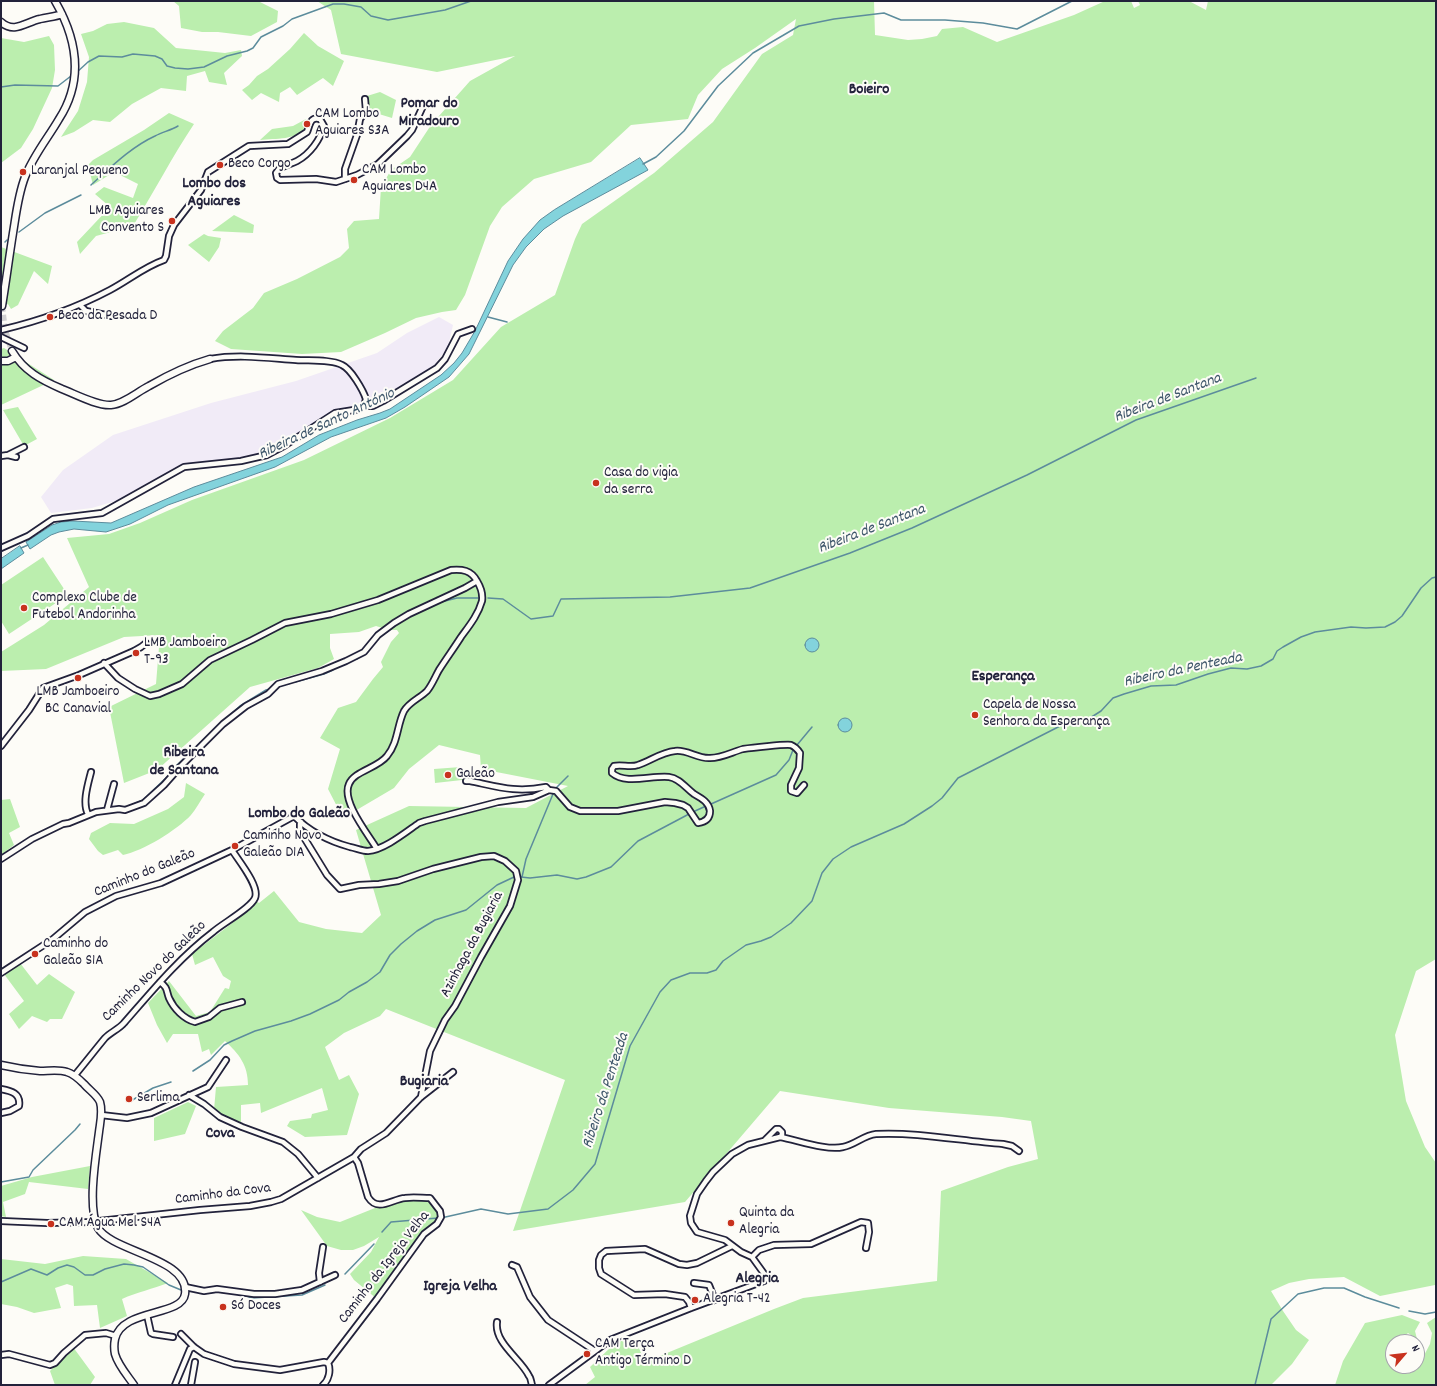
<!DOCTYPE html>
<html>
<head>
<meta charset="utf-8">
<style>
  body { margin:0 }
  #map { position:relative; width:1437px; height:1386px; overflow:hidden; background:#fdfcf7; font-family:Dekko,sans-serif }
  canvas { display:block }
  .frame { position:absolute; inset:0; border:2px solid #22223b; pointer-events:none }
  .north { position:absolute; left:1385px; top:1334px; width:40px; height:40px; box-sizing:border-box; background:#fdfcf7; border:1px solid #a5a5ac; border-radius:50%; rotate:62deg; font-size:11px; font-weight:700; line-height:16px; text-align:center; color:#22223b }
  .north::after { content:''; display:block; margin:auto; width:14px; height:18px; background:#c8321e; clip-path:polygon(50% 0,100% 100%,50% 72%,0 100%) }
</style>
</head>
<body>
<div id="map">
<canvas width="1437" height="1386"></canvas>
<div class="frame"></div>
<div class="north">N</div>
</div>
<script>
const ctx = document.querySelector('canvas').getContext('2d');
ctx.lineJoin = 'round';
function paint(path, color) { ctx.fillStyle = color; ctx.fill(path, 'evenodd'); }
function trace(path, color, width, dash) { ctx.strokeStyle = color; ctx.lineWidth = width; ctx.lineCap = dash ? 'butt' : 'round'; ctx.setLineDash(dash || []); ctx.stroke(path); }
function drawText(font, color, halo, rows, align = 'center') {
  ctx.font = font + ' Dekko,sans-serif'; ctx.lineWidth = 4; ctx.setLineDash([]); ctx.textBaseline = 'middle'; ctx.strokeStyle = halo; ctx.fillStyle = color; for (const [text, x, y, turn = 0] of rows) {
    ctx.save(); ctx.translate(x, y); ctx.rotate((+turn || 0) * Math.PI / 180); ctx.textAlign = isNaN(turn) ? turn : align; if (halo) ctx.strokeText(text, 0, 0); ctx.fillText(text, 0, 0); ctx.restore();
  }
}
paint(new Path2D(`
  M439,317L453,325L448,347L426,376L392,399L368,409L324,417L270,454L243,463H203L157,480L122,499L92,508L51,513L41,497L63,470L113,435L211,403L296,381L377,353L407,333Z`), '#f1ebf7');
paint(new Path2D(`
  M173,1H258L278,11L277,22L251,36L218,32H202L181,28L179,6Z
  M317,1H874L875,35L908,40L922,39L937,36L942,29L963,27L997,42L1074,15L1105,1H1131L1134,8L1140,5L1138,1H1189L1206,10L1208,1H1436V959L1416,971L1395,1035L1406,1101L1425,1147L1436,1163V1283L1435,1285L1380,1296L1344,1277L1309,1279L1289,1283L1271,1291L1283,1311L1296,1330L1309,1340L1292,1364L1271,1385H585L595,1377L590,1367L610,1348L621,1341L635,1339L645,1362L774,1309L803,1298L937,1281L941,1191L1008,1167L1038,1159L1031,1121L1002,1117L889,1108L780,1091L685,1202L513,1231L565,1080L386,1009L380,1016L344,1033L325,1047L339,1080L349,1075L359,1094L347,1135L305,1137L287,1126L290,1121L311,1118L312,1114L328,1110L322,1088L261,1113L260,1103L241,1105V1122L222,1116L214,1110L216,1087L248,1085C248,1065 239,1054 225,1041L211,1055L209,1049L202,1052L198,1034H173L167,1043L157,1025L148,1003L169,981L196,1016L210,1012L225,988L229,989L231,981L223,976L213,957L195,965L192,954L253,907L256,901L259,903L274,891L299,922L326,929L362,933L381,915L356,830L409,806L526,808L568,786L481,769L480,755L439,745L409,769L394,788L343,818L328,789L340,749L320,738L338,708L356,702L373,679L383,667L381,662L391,642L399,633L397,630H389L376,626L359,632L330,634V648L334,659L318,668L250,687L157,770L124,783L109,707L156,684L160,635L124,637L46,669L1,671V652L44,625L89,587L67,538L109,534L140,523L192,500L304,460L390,418L453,380L501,327L555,295L575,239L582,224L654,173L713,122L762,54L793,35L796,19L755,48L722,69L698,95L688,119L631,125L591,162L534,179L502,207L490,226L465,295L456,310L442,312L416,318L385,333L341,352L302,354L231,349L215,341L223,331L253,308L264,293L297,279L340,257L349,248L347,229L354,221L379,219L381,187L391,170L410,157L431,125L470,81L515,56L437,72L341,54L331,10Z
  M124,22L154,28L176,48L225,53L241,50L242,56L224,73L227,85L209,82L205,71L187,76L186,91L161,88L132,104L110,122L93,120L74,132L61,137L78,111L87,82L89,57L81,34L93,31L107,24Z
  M304,33L318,46L344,61L333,86L323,78L297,95L290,87L280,93L279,102L261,93L252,100L242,90L249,85L257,76L268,69L290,49Z
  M49,36L54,45L55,70L52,88L33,129L21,148L1,163V38L24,42Z
  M380,92L396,100L392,118L369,111L367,96Z
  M169,113L194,124C172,157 154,192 133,226L96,236L80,254L77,242L110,207L95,194L104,187L133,198L138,184L114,172L93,185L88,165L93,160L144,130Z
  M306,119L307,126C296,141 276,138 260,140L272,129L293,126Z
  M234,215L254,225L253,233L212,231Z
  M204,234L208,236L221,238L219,247L209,262L188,245Z
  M1,247L52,266L48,284L34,271L18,305L11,309L8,304L1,307Z
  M4,348L54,380L1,405V349Z
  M18,407L37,439L24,446L3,410Z
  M43,557L68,595L9,634L1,621V585Z
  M461,767L462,780L435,783L434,769Z
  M186,783L205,794C200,801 196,809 191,815C177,830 143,851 123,855L118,850L103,855L98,851L89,839L91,833L110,823L134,824L168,809L184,797Z
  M10,799L20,827L9,833L14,845L1,855V800Z
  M20,963L37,985L49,974L75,992L62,1019H50L47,1022L32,1016L19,1029L9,1014L24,1001L4,974Z
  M188,1102L196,1106L185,1134L154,1141V1118Z
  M90,1166L88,1189L29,1182L25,1194L3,1202L6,1217L1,1216V1186L32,1177Z
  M400,1198H430L441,1217L424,1234L377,1299L354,1280L350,1274L371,1252L379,1237L364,1246L353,1250H341L327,1246L301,1210L317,1217L340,1222Z
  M83,1256L126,1259L168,1283C153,1289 137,1292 122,1299L127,1316L100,1328L97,1305L74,1306L73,1286L67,1284L55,1288L61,1308L34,1313L17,1307L1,1304V1259L45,1264Z
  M1402,1315L1420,1322L1415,1331L1417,1339L1408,1333L1398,1342H1393V1346L1391,1348L1393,1366H1407L1410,1370L1419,1365L1430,1344L1432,1333L1427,1323L1436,1317V1385H1335L1343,1361L1365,1323Z
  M73,1347L95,1377L90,1385H55L50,1371Z`), '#bbeeae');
const water = new Path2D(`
  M640,158L648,170L563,216L544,229L526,247L513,265L469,354L449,377L405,407L386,418L331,437L275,467L168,505L130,524L106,532L74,529L59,532L51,535L30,549L26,542L52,525L61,522L73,521L111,523L194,487L282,457L319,435L357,420L380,413L390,409L441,375L454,363L462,353L475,331L508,261L523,239L540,220L554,210Z
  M20,546L24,553L1,569V559Z
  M805 645a7 7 0 1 1 14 0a7 7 0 1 1-14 0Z
  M838 725a7 7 0 1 1 14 0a7 7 0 1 1-14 0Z`);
paint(water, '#83d3dc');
trace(water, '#5c8c9c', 1);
trace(new Path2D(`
  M76,73L88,62L99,56L122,57L133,54L155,56L162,59L167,66L175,68L188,69L204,67L227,56L247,51L253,48L261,37L283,26L292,19L333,4H344L361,7L371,16L388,20L445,10L471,1
  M1,87L15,85L58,86L71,76
  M643,164L656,157L684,131L718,86L753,53L799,26L834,19L884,13L901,20H945L983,23L1017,29L1072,1
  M91,185C111,167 131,147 155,136C163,132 171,130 178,126
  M19,232L45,213L81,195
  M5,242L7,240
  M488,317L507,322
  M21,548L28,545
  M488,598L503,599L531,619L553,616L561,599L670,597L750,588L850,553L912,528L1027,475L1136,420L1256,378
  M437,603L457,598H478
  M387,632L401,621
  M357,659L358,658
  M340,666L347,663
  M295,682L324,674L333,670
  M288,684L290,683
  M284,685H285
  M797,745L812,727
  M556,788L568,776
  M144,799L168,776L177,765L222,722L240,706L266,690L270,689
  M711,804L776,775L789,760L793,750
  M124,808L143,800
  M695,811L706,806
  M94,815L117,811
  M74,823L78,822
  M32,841L43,836
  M521,877L530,878L557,875L577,879L586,877L611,867L638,841L689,814
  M522,877L526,859L553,794
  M193,1071L210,1060L224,1045L232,1041L255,1031L291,1021L310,1014L339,1000L349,992L367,982L380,972L390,955L401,944L417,931L435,920L466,910L497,885L514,877
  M129,1102L153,1088L171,1082
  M1,1182L29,1177L33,1170L75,1130L80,1124
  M441,1218L481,1209L508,1214L548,1209L573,1190L595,1164L630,1046L660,992L671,980L690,973H707L716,970L723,961L746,945L761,941L771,937L791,923L812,901L822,873L833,859L851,847L904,824L932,806L942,798L958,778L1066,723L1090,718L1101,711L1113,698L1124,694L1151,686L1176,685L1208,674L1231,668L1247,669L1261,666L1273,659L1277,651L1283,647L1301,637L1315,632L1351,627L1366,628L1385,627L1395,622L1402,616L1421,588L1432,578L1436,577
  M382,1232L391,1222L438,1218
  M345,1274L374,1244
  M1,1282L31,1269L47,1275L58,1268L67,1265L74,1267L85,1275H93L105,1269L124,1264L134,1265L143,1267L169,1285L181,1290
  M204,1293L219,1292L244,1295L252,1298L302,1295L325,1285
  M1409,1311L1425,1314L1436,1312
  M1255,1385L1271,1319L1298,1294L1324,1288H1344L1365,1297L1399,1308`), '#5c8c9c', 1.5);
trace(new Path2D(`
  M2,306L5,330L12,351`), '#d1d0d1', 6, [6, 3]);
const minor = new Path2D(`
  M345,179V169L357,135L360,119L366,111L365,99
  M80,305L86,311L111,316
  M1,330C39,321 76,308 110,290C129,280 144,267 164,260L166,256L169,236L174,225L201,190L208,172L249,146L288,144L307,132C310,125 310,116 320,119L324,126C320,140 310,154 297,161C290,165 280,165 276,173L277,178L280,180L316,179L336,182L357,175L378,164L407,136L412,130L423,106
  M1,337L24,348
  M210,359C239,354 267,358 296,360C309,361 330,359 342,365C351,369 363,390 366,399L364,406
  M8,455L16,457
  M1,456L8,455L24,447
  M1,548L28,536L53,519L102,513L184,467L241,461L267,455L284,446L335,413L360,409L364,406H373L383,401L437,368L445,359L458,334L472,329
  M104,663L118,678L135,689L150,696L159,694L182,684L210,660L252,640L285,623L331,614L378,600L451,570C462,569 471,570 477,581C480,586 483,594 482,601C478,615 469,626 461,637C454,648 446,659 439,670C435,677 432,685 427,691C420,698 409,702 404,711C397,725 398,743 387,756C378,768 354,771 349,784C341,801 368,834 377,849
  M1,746L29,710L43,688L79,675L134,651L141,647L146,643
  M466,781H470C499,787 516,793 546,787L549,790L556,791L570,807L580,811H618L665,802L675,803L683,805L688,808L698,823C705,822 710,819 710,811C709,802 701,798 694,794C686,788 679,778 669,777C652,775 626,785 612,773V769L614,766C622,764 630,768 638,765C650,761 662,752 675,751C686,749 698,759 710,758C722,758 732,752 743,749C750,748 785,744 791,745C796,747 798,750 800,753L799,768L791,785V791L797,793L804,785
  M107,810L114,784
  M88,814C82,803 88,784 91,772
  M301,822L300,824V831L327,875L340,889L359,885L379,884L398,881L433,869L481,857L494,856L505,861L516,871L518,880L510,906L481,957L455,1006L445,1020L430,1051L421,1097
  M1,859L32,839L63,824L69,823L96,812L119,809L125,810L144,803L164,785L180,767L223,724L246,706L268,694L278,684L322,671L346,661L364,652L378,635L394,623L409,614L465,588L477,581
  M1,973L53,939L85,912L116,896L161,883L232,850L294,816C310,832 328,841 350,847C356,848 362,851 368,851C384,850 406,832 419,823L425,821L498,802L533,797L549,790
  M160,982C168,988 166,990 169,998C174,1009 184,1019 195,1022L209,1017L220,1008L242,1002
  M75,1075C85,1063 95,1050 105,1038C111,1032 119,1029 124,1023C152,991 179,958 213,932C223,923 250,909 255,898C260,886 238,860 232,850
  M1,1089C11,1091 21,1093 19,1106L10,1111L1,1113
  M189,1095L204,1104L220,1117L242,1127L283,1142L298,1154L318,1178
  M101,1115L127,1118L151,1113L208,1087L226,1060
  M780,1137C797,1140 827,1151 843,1147C855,1145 864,1135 876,1134C919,1132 961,1141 1003,1144L1012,1146L1019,1151
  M1,1221L47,1223L90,1222L200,1210L250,1206L271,1202L281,1199L354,1157L361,1149L386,1133L421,1097L453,1072
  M752,1257L759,1250L774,1245L811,1244L861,1222L868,1223L869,1232L866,1248
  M512,1265L517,1267L530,1297L548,1320L595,1351
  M320,1282L319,1273L323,1247
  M694,1283L709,1285L715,1300
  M185,1287L204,1291L217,1289L254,1294H275L302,1290L335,1275
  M691,1308L689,1302L685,1297L665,1294L634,1295L601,1274L599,1268V1260L601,1255L606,1251L645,1249L679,1264L687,1265L697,1263L732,1246
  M147,1315L151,1333L153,1334L173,1337
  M497,1322C494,1343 521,1359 529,1376C531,1378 531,1382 532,1385
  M181,1334L194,1347L204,1354L234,1364L280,1370L324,1362L328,1363
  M1,1355L9,1354L50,1365L55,1363L64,1353L85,1335L106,1333L116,1336
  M175,1385L190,1349L194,1347
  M191,1385L195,1362
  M323,1385C329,1380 331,1370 328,1363L377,1299L424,1234L437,1224L441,1217L440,1211L430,1198C422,1198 413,1197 405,1198C392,1199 378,1213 368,1197L358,1163L354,1157
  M549,1385L610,1340L691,1308L764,1281L766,1278L765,1275L752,1257L741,1252L725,1240L697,1232L691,1223L690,1216L697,1194L706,1181L713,1172L732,1154L748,1145L780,1137L782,1135V1132L779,1129H776L765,1140`);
const secondary = new Path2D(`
  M1,22C14,34 26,22 40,19C47,17 55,17 62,14
  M2,306C6,282 9,258 13,233C16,215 18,195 25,177C33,156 48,138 59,119C84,80 77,39 55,1
  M12,351C24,371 41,380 62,389C75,394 97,406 111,405C124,404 137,392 149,386C168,375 189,365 210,359
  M1,361H8L16,357
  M1,1065C14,1068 27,1070 40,1071C49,1071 58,1069 67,1072C74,1074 79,1079 84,1084C89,1090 97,1095 100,1102C103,1112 100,1123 99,1132C96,1155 87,1208 98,1228C112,1252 190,1258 185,1294C182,1317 122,1308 115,1339C114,1344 114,1349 115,1354C118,1365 127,1375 134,1385`);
trace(minor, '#22223b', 8);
trace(secondary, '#22223b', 9);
trace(minor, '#fdfcf7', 4.5);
trace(secondary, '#fdfcf7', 6);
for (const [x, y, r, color] of [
  [307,124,4,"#c8321e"],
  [220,165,4,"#c8321e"],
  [23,172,4,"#c8321e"],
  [354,180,4,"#c8321e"],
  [172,221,4,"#c8321e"],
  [50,317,4,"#c8321e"],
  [596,483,4,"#c8321e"],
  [24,608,4,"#c8321e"],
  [136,653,4,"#c8321e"],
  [78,678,4,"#c8321e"],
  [975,715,4,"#c8321e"],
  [448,775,4,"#c8321e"],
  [235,846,4,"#c8321e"],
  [35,954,4,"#c8321e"],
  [129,1099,4,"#c8321e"],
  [731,1223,4,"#c8321e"],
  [51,1224,4,"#c8321e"],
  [695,1300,4,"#c8321e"],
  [223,1307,4,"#c8321e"],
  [587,1354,4,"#c8321e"]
]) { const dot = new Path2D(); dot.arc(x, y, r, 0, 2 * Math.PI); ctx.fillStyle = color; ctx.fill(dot); trace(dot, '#fdfcf7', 1.5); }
drawText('15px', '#22223b', '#fdfcf7', [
  ["CAM Lombo",315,115],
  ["Aguiares S3A",315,132],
  ["Beco Corgo",228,165],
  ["CAM Lombo",362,171],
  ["Aguiares D4A",362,188],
  ["Laranjal Pequeno",31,172],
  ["LMB Aguiares",164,212,"right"],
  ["Convento S",164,229,"right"],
  ["Beco da Pesada D",58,317],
  ["Casa do vigia",604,474],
  ["da serra",604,491],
  ["Complexo Clube de",32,599],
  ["Futebol Andorinha",32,616],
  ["LMB Jamboeiro",144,644],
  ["T-93",144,661],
  ["LMB Jamboeiro",78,693,"center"],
  ["BC Canavial",78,710,"center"],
  ["Capela de Nossa",983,706],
  ["Senhora da Esperança",983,723],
  ["Galeão",456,775],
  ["Caminho Novo",243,837],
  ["Galeão D1A",243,854],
  ["Caminho do",43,945],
  ["Galeão S1A",43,962],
  ["Serlima",137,1099],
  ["Quinta da",739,1214],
  ["Alegria",739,1231],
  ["CAM Água Mel S4A",59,1224],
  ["Alegria T-42",703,1300],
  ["Só Doces",231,1307],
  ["CAM Terça",595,1345],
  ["Antigo Término D",595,1362]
], 'left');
drawText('15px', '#22223b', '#fdfcf7', [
  ["Caminho do Galeão",145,874,-22],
  ["Azinhaga da Bugiaria",473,945,-62],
  ["Caminho Novo do Galeão",155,972,-44],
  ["Caminho da Cova",223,1195,-7],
  ["Caminho da Igreja Velha",385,1268,-52]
]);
drawText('bold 16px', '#22223b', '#fdfcf7', [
  ["Boieiro",869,91],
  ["Pomar do",429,105],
  ["Miradouro",429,123],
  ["Lombo dos",214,185],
  ["Aguiares",214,203],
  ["Esperança",1003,678],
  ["Ribeira",184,754],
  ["de Santana",184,772],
  ["Lombo do Galeão",299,815],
  ["Bugiaria",424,1083],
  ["Cova",220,1135],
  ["Alegria",757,1280],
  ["Igreja Velha",460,1288]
]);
drawText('italic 16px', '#3f576b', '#fdfcf7', [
  ["Ribeira de Santana",1168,399,-21],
  ["Ribeira de Santo António",327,425,-25],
  ["Ribeira de Santana",872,530,-21],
  ["Ribeiro da Penteada",1183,671,-12],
  ["Ribeiro da Penteada",607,1091,-72]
]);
</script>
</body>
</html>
